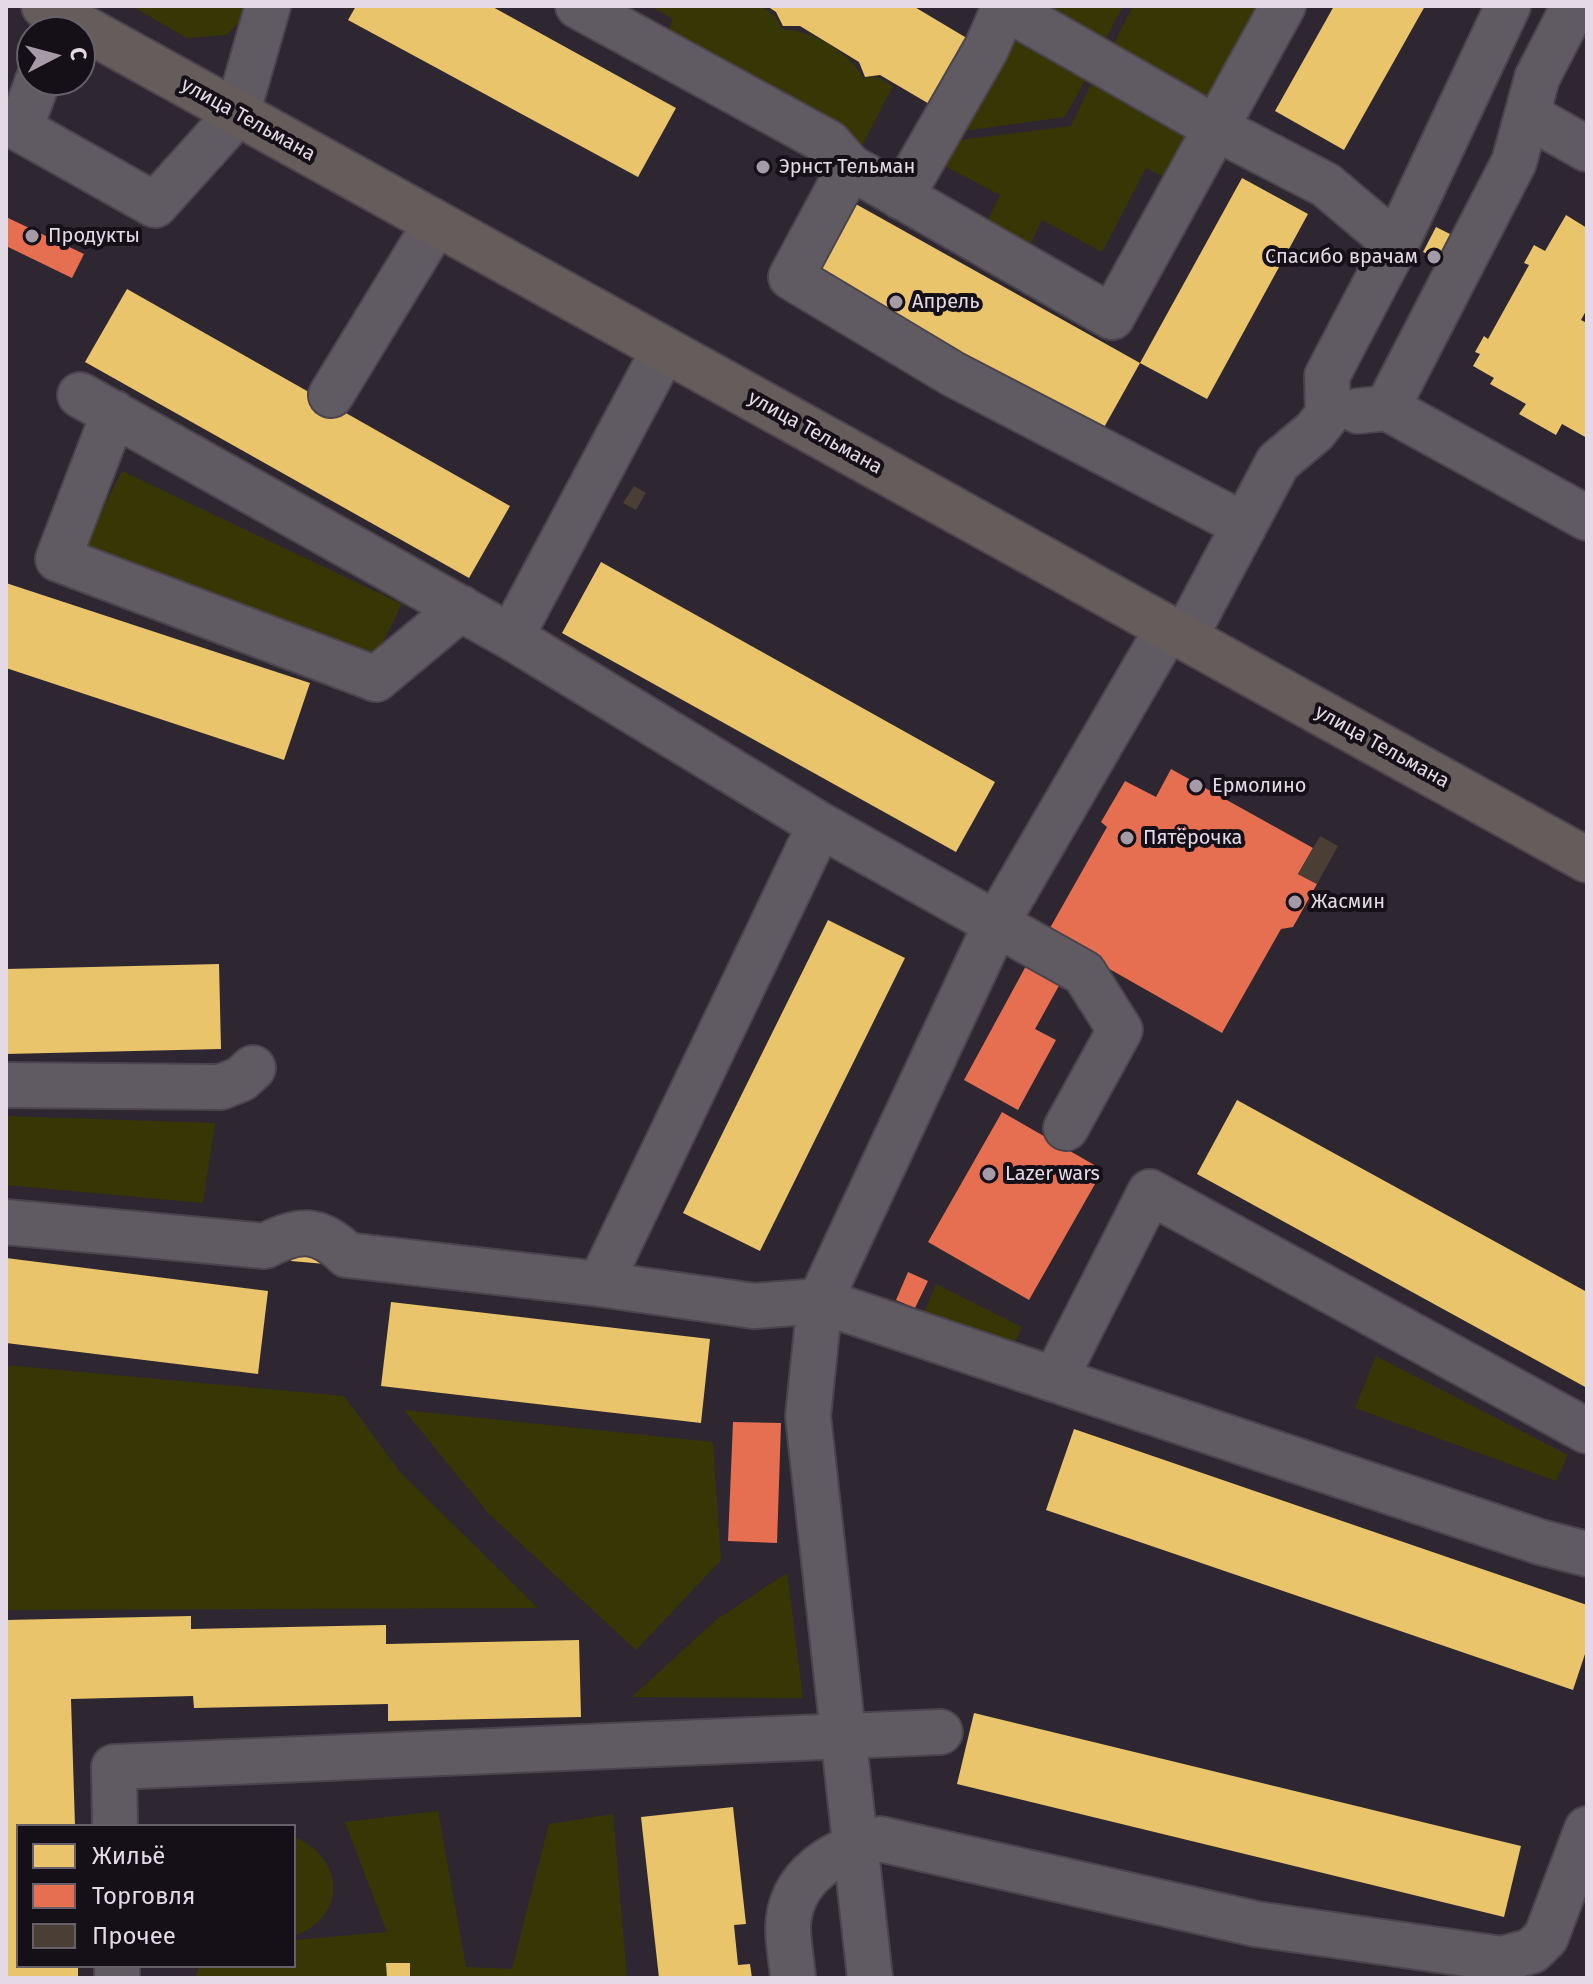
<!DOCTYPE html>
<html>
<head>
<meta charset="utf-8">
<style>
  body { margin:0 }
  #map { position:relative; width:1593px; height:1984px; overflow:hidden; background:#2e2630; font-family:"Fira Sans",sans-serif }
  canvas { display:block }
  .frame { position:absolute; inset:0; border:8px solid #e3dae6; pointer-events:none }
  .legend { position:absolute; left:16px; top:1824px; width:280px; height:144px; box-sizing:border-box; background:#150f17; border:2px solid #67606a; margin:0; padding:10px 14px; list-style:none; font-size:24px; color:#e3dae6 }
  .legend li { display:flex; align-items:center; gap:16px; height:40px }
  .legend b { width:40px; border:2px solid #67606a }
  .north { position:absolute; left:16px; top:16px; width:80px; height:80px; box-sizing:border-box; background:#150f17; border:2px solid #67606a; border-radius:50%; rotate:84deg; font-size:22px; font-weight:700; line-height:32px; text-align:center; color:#e3dae6 }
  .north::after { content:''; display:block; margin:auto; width:28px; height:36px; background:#a49ba6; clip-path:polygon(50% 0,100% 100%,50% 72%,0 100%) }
</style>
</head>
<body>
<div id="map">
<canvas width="1593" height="1984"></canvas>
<div class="frame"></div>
<ul class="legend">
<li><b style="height:22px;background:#e9c46a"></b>Жильё</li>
<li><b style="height:22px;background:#e76f51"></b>Торговля</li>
<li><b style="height:22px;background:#4a3e35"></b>Прочее</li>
</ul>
<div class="north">С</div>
</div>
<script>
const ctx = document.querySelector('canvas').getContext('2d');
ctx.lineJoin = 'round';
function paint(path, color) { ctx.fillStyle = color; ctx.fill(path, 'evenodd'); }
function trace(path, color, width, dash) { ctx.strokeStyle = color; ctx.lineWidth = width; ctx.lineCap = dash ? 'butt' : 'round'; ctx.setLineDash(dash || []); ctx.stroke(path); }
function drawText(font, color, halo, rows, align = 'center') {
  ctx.font = font + ' "Fira Sans",sans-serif'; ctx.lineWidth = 8; ctx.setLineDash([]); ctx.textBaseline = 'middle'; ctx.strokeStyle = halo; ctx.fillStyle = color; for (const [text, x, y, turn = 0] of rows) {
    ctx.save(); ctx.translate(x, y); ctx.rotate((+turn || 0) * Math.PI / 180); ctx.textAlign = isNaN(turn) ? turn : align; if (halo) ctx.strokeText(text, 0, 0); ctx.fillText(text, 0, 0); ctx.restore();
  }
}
paint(new Path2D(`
  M132,6H243L239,22L227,35L187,38Z
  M650,6H760L775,16L782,29C811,30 850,52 863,78L878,77L893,86L863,144L665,38L673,19Z
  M1029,6H1123L1102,45Z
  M1133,6H1270L1214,109L1110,51Z
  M1011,30L1088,75L1065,117L956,132Z
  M1094,78L1200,136L1174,182L1146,168L1102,252L1042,220L1029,247L986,223L1000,195L938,162L951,141L1071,126Z
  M122,471L402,604L373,662L82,549Z
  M6,1116L215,1123L203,1203L6,1185Z
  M936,1284L1022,1327L1013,1346L924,1313Z
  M1376,1356L1568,1455L1556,1481L1355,1408Z
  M6,1365L344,1396L400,1472L538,1608L6,1610Z
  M404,1410L713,1442L721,1560L636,1650L489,1514Z
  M787,1573L803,1698L632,1697L716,1620Z
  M438,1811L466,1967L512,1969L549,1824L613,1814L627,1978H195L199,1966H294V1940L387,1932L345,1822Z
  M294,1837C345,1858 348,1917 294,1936Z`), '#373706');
paint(new Path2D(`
  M356,6H491L676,108L638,177L348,20Z
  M767,6H913L970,40L931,105L880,75L865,77L859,62L800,26H783L776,12Z
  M1334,6H1425L1344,150L1275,111Z
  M1242,178L1308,214L1207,399L1140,363Z
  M854,203L1140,363L1102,431L816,271Z
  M1566,215L1587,228V309L1581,320L1587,323V438L1562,424L1556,435L1519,414L1526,404L1490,384L1494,378L1473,366L1480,354L1475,352L1484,336L1488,339L1529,265L1524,263L1534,245L1545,251Z
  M1436,227L1460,239L1448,264L1423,252Z
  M127,289L510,506L469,578L85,362Z
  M601,562L995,782L956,852L562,633Z
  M6,583L310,683L284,760L6,668Z
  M828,920L905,958L760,1251L683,1213Z
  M219,964L221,1049L6,1054V969Z
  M1237,1100L1587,1292V1388L1197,1174Z
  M293,1239L325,1264L291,1261Z
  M6,1258L268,1291L258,1374L6,1343Z
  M391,1302L710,1339L701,1423L381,1386Z
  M1074,1429L1587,1605V1648L1573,1690L1046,1510Z
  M191,1616V1629L386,1625V1644L579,1640L581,1717L388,1721V1704L194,1708L193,1696L71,1699L75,1826H18V1966H78V1978H6V1620Z
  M974,1713L1521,1846L1504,1917L957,1784Z
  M733,1807L746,1924L734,1925L738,1965L750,1964L752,1978H659L641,1817Z
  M386,1963H410V1978H387Z`), '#e9c46a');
paint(new Path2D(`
  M6,217L84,254L72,278L6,246Z
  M1171,769L1313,848L1298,874L1317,884L1293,927L1281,929L1222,1033L1069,946L1072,940L1050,928L1107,827L1101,822L1125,781L1156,797Z
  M1027,964L1061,982L1035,1029L1056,1040L1018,1110L964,1080Z
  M1002,1112L1103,1170L1029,1300L928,1242Z
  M908,1272L928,1281L915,1308L896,1300Z
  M733,1422L781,1423L777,1543L728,1541Z`), '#e76f51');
paint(new Path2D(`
  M634,486L646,493L636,510L623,503Z
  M1320,836L1338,846L1317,884L1298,874Z`), '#4a3e35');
const minor = new Path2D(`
  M578,6L829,143L850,167L1112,317L1283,6
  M1011,6L1018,15L1214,127L1326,185L1396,244
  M1574,6L1537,78L1527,115L1587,149
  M38,80L20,129L155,205L237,114L268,6
  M850,167L791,277L953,374L1244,525
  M901,197L986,49L1005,6
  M80,395L511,637L820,825L1084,973L1120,1030L1066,1128
  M331,395L436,223
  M1387,408L1514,162L1527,115
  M1358,411L1387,408L1587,518
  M114,413L58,559L376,679L461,608
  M511,637L664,350
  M1185,637L1278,462L1315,431L1328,414L1327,376L1396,244L1508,6
  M820,825L600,1284L754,1306L820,1301L1540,1542L1587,1554
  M6,1085L221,1087L241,1079L253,1068
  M6,1222L265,1246C298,1228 319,1227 347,1255L600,1284
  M1055,1379L1150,1192L1587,1431
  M115,1826L114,1767L940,1732
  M117,1966V1978
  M793,1978C792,1962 788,1944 788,1928C789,1876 835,1850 880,1839L1256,1924L1502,1959L1532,1951L1546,1937L1587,1829
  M870,1978L808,1416L820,1301L997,922L1168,628`);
const major = new Path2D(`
  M44,6L1587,860`);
trace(minor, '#4b444d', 48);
trace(major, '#4b444d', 48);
trace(minor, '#605b62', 44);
trace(major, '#655d5c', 44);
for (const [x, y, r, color] of [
  [763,167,8,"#a49ba6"],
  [32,236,8,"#a49ba6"],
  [1434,257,8,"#a49ba6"],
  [896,302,8,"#a49ba6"],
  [1196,786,8,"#a49ba6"],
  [1127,838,8,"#a49ba6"],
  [1295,902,8,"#a49ba6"],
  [989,1174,8,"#a49ba6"]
]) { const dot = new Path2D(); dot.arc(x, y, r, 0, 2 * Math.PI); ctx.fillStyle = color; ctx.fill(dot); trace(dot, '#150f17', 3); }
drawText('20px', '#e3dae6', '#150f17', [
  ["улица Тельмана",248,120,29],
  ["улица Тельмана",815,433,29],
  ["улица Тельмана",1382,747,29]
]);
drawText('20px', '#e3dae6', '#150f17', [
  ["Эрнст Тельман",779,167],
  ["Продукты",48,236],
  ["Спасибо врачам",1418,257,"right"],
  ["Апрель",912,302],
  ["Ермолино",1212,786],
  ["Пятёрочка",1143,838],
  ["Жасмин",1311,902],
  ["Lazer wars",1005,1174]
], 'left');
</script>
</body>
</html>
